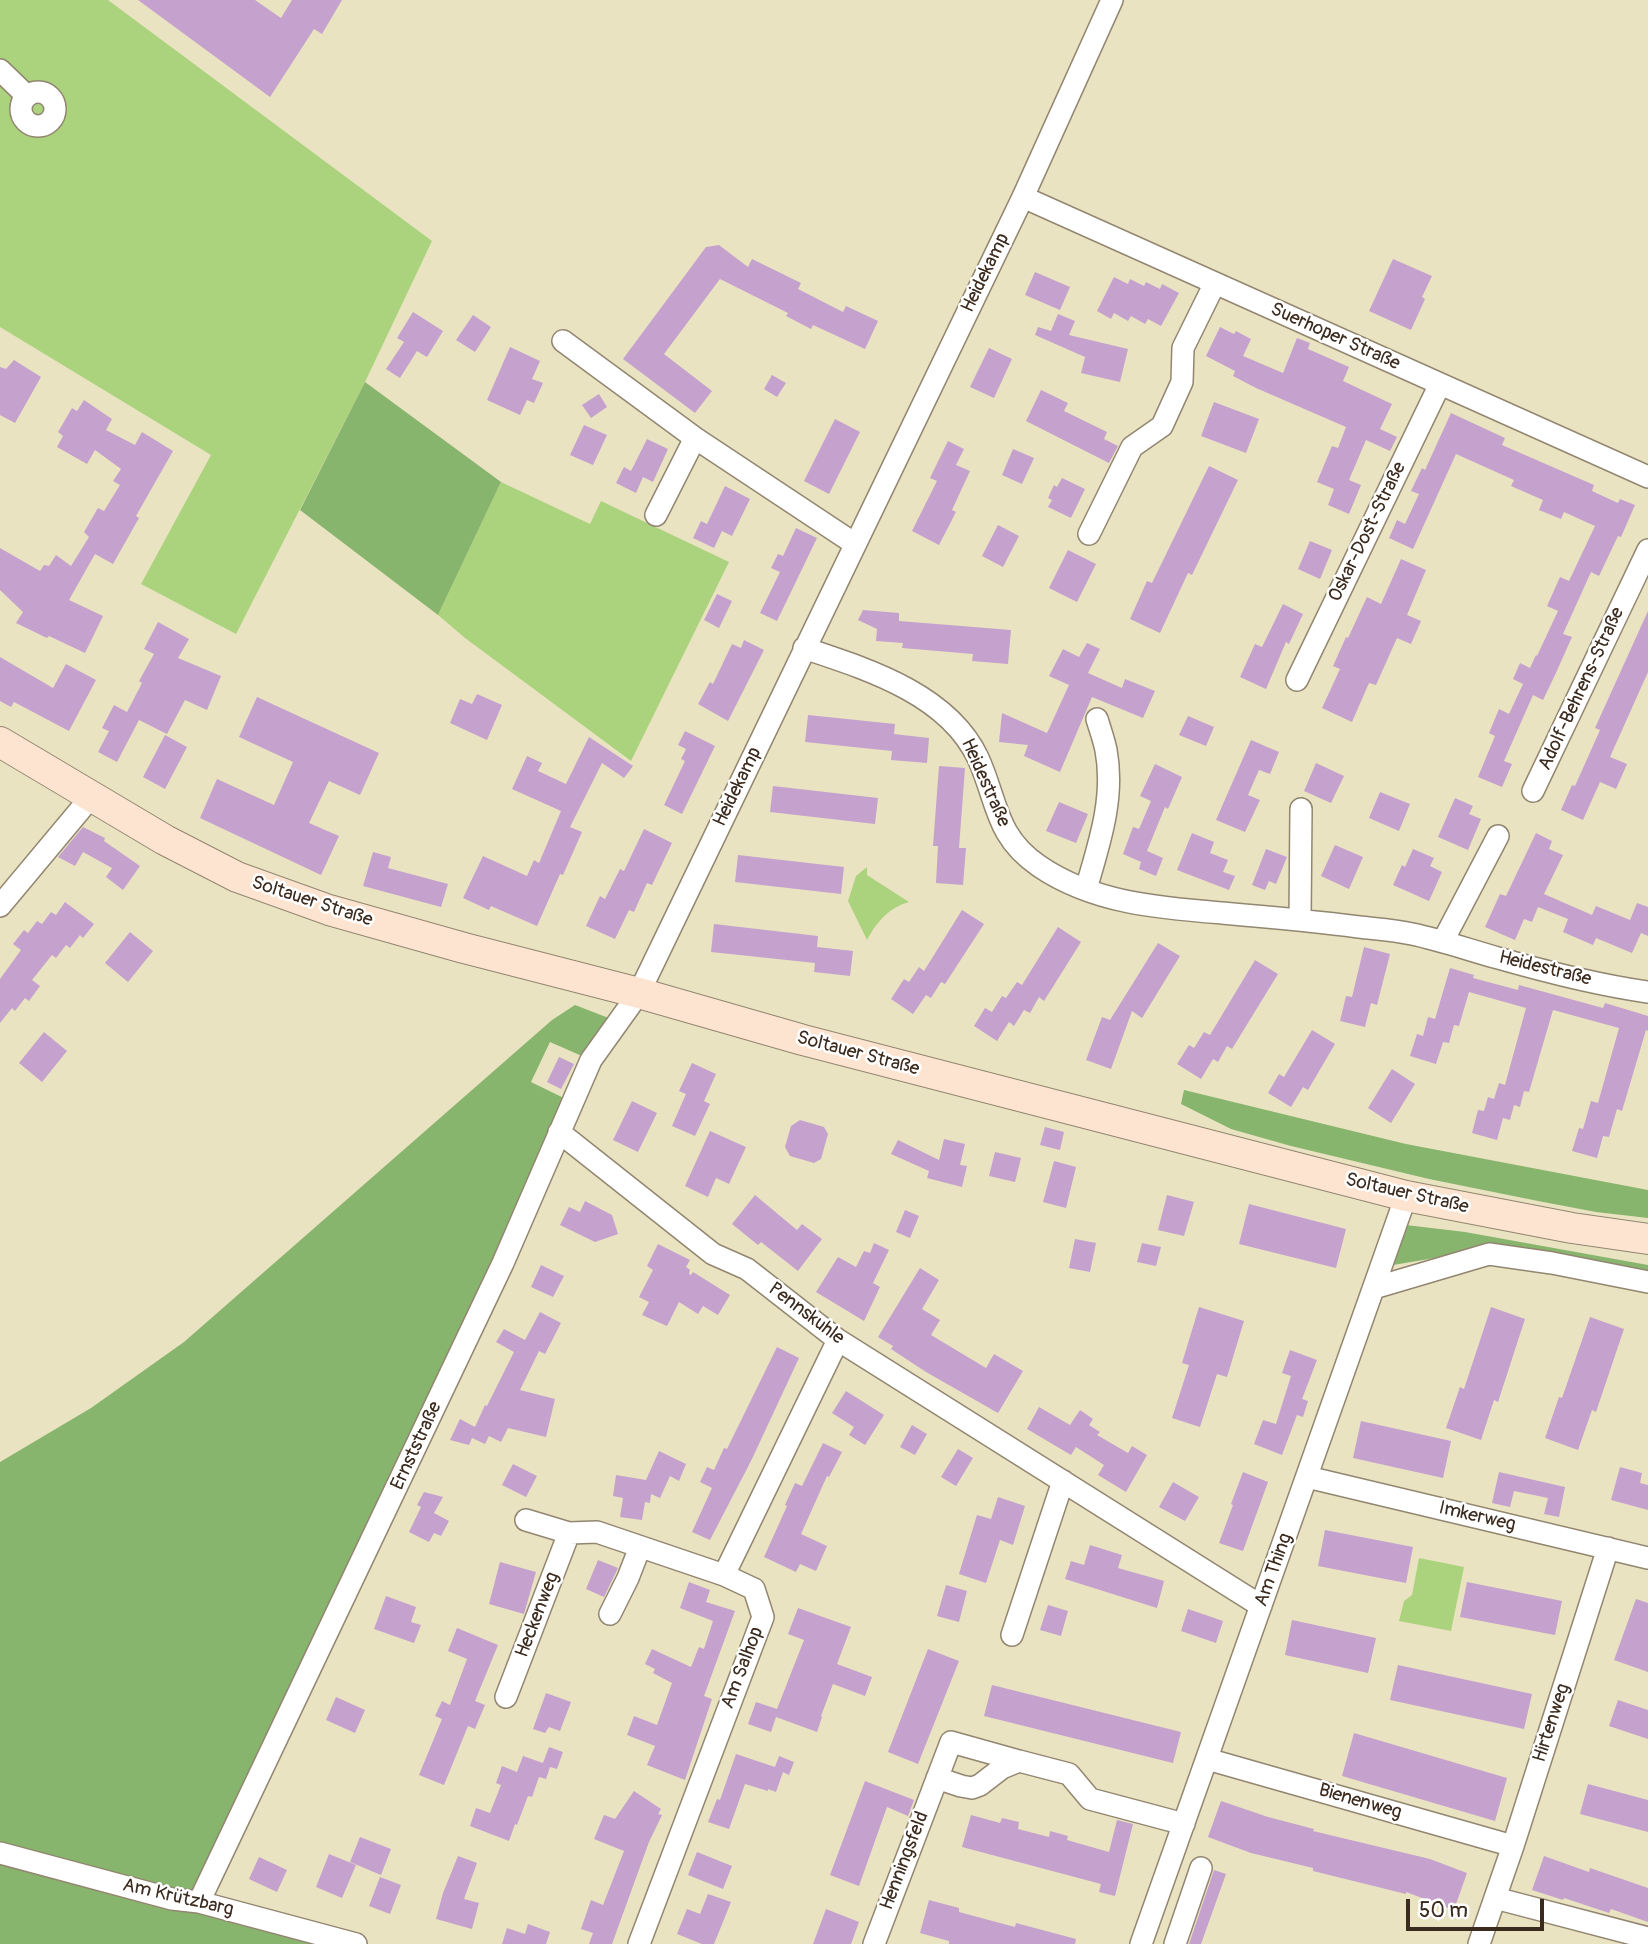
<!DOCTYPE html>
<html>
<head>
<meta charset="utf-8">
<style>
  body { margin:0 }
  #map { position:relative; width:1648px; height:1944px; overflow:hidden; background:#eae3c2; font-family:Pangolin,sans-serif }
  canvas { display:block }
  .scale { position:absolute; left:1406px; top:1899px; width:138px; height:32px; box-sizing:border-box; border:4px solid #3b2a1e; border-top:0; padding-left:9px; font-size:21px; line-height:24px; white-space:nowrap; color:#3b2a1e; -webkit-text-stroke:5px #fff; paint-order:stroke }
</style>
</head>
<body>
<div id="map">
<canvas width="1648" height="1944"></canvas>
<div class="scale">50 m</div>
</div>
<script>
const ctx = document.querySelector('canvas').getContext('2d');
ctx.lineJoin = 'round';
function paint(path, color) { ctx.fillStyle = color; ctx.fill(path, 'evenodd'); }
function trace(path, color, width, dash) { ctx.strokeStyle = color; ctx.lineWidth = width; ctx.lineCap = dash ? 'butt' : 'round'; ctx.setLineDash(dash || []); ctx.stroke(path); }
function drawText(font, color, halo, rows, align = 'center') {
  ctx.font = font + ' Pangolin,sans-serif'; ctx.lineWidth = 5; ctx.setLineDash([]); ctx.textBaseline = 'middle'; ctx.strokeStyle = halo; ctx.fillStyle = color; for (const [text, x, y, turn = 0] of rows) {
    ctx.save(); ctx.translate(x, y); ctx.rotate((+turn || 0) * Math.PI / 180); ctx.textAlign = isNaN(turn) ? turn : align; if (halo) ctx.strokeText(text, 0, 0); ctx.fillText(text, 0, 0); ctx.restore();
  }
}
paint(new Path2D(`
  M0,0H108L432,241L365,382L236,634L141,584L211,455L0,327Z
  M501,482L590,524L601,501L729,562L631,761L465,638L438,615Z
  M867,867V875L909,902C888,908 877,922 867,940L848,901L856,876Z
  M1419,1558L1464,1567L1451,1631L1399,1621L1404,1601L1412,1595Z`), '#abd37e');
paint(new Path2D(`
  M365,382L501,482L438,615L300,510Z
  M575,1005L619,1022L591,1060L550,1042L531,1082L572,1102L199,1902L356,1944H0V1462L91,1408L184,1342L552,1020Z
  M1184,1090L1406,1144L1648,1190V1218L1596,1212L1538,1201L1429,1179L1291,1146L1231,1129L1181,1104Z
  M1406,1225L1465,1232L1648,1265V1277L1483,1250L1393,1265Z`), '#88b56d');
paint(new Path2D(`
  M138,0H255L281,18L292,0H342L322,34L314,29L270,97Z
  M719,245L748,267L752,259L801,283L798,289L843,312L846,306L878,321L865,349L813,325L811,329L786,316L788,313L720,279L664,354L712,391L695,413L623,359L706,247Z
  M1393,259L1432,276L1422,297L1425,299L1411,330L1369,311Z
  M1035,272L1070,287L1060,310L1025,295Z
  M1114,277L1128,284L1130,279L1144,286L1146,282L1160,289L1162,284L1179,293L1161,326L1148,319L1145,324L1131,316L1128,321L1114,313L1111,319L1097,311Z
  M413,312L443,331L427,357L417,351L400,378L386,369L404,342L397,338Z
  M1058,314L1075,321L1069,335L1128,349L1120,382L1081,373L1085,357L1035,335L1038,327L1051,331Z
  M473,315L491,327L475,352L456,340Z
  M1220,327L1234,334L1236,331L1251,339L1243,356L1283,373L1297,338L1310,343L1308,349L1349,367L1343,381L1392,404L1380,429L1397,437L1390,451L1366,440L1349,480L1361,485L1349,514L1328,505L1334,489L1317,482L1332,446L1338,448L1346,427L1256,388L1233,376L1235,371L1206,356Z
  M510,347L540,361L532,379L543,383L534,403L527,400L520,415L487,400Z
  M989,348L1012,359L994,398L970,387Z
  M14,360L41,377L15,423L0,415V367L6,369Z
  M772,375L786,383L777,397L764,389Z
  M1041,390L1068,403L1064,411L1107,432L1104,439L1118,446L1109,463L1026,421Z
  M599,394L607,407L591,418L582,405Z
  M84,400L112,419L106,430L135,445L142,432L173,451L136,516L139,518L113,564L95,554L69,600L103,616L85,653L49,636L47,638L16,623L23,612L0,590V548L40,571L44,565L49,566L56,555L71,566L89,537L84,532L98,508L104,511L120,485L113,481L121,469L95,450L87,464L57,447L63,436L58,432L72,408L77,411Z
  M1214,402L1259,419L1246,453L1201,436Z
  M1451,413L1505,438L1502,445L1594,485L1592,491L1618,503L1620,499L1635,505L1621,537L1618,536L1599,576L1591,572L1563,634L1572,637L1555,675L1543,700L1533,695L1504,761L1512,764L1502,787L1478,777L1495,736L1489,733L1499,709L1509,714L1523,684L1513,679L1520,663L1530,668L1536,655L1537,656L1558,611L1547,606L1560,577L1569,581L1595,526L1564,512L1561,519L1539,510L1543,500L1511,486L1514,480L1456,454L1413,549L1389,538L1397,520L1405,524L1419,494L1411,491L1422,468L1425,470Z
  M835,419L860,432L829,494L804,481Z
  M584,425L607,435L593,465L570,455Z
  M647,439L668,449L653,482L643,477L636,493L616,483L624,467L631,471Z
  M948,441L964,449L956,465L970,471L952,510L956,512L939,545L912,531L937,481L930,478Z
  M1013,449L1034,458L1022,484L1002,475Z
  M1209,466L1238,480L1192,575L1188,573L1160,633L1130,619L1147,581L1152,583Z
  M1062,478L1085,489L1071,518L1048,507L1052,500L1048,498L1054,485L1057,487Z
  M725,486L750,499L732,536L722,531L714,548L693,538L701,521L707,524Z
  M998,525L1019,536L1003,567L982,556Z
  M796,528L817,538L777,621L760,613L780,572L771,568L778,554L783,556Z
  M1310,541L1332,550L1320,579L1298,569Z
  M1068,550L1096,564L1077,602L1049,588Z
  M1401,559L1426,570L1407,615L1421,621L1411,644L1397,638L1376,685L1369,683L1352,722L1322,708L1340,669L1333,666L1346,637L1348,638L1367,597L1381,604Z
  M717,594L732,601L719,628L704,620Z
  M1283,604L1303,614L1289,644L1286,642L1266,689L1240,677L1255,644L1262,647Z
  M863,610L899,613V621L1011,630L1008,664L972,661L973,654L902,648L903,643L876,641L877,629L858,620Z
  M1648,611V672L1610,757L1627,764L1616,789L1600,782L1583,820L1561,810L1572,785L1575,786L1600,730L1595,728Z
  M158,622L189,639L178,658L221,676L207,710L185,700L167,734L139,720L117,762L98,752L109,731L102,728L114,705L127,712L142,683L139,681L154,654L144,649Z
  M744,640L764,650L728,721L698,704L710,682L713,684L732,644L741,648Z
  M1087,643L1100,649L1088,673L1122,688L1125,679L1155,691L1143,718L1092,697L1060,772L1024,756L1028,745L999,742L1002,713L1047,733L1069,685L1049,676L1063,649L1079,657Z
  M0,657L53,688L66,664L96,680L69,731L14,702L11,707L0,701Z
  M477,694L502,705L487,740L450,723L460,699L472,704Z
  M257,697L379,753L360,795L329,781L309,823L339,836L321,875L200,818L217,779L274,805L293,762L239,737Z
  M808,715L895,724L894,734L929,738L927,763L891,760L892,751L805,742Z
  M1188,716L1214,727L1206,746L1179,735Z
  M685,731L715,746L682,814L664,805L685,761L681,759L686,749L678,745Z
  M165,735L187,747L165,789L143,777Z
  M589,737L633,766L624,778L602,763L570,827L582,832L563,875L560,874L537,926L491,906L489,910L463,898L483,856L527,876L534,860L539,863L561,811L512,789L527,756L542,763L538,771L566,784Z
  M1251,740L1279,752L1270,774L1259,770L1248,795L1260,800L1245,832L1216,820Z
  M1316,763L1344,776L1331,803L1304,791Z
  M1155,764L1182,777L1168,809L1165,807L1147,851L1163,858L1156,876L1139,869L1141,862L1123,854L1133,827L1139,829L1151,801L1140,796Z
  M939,766L965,768L959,848H966L963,885L936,883L938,846H933Z
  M773,786L878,798L875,824L770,812Z
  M1380,792L1410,804L1399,831L1369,818Z
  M1455,798L1473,806L1469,814L1481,819L1468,850L1438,837Z
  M1059,802L1088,814L1076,843L1046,831Z
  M83,827L105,838L104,841L140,866L123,890L106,877L112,868L83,852L75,866L58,857Z
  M644,829L672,843L652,885L647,883L634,912L629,910L615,939L586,926L600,896L605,899L620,869L624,871Z
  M1192,833L1214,842L1210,853L1228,860L1223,872L1235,876L1229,890L1177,870Z
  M1536,833L1552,841L1549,849L1563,855L1544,894L1592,915L1596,906L1630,920L1637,903L1648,907V936L1641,933L1632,953L1596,938L1593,945L1563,932L1568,919L1538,907L1532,922L1524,919L1515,940L1485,927L1500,894L1506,896Z
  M1335,845L1363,857L1349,889L1321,876Z
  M1266,849L1287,857L1276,884L1269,881L1265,890L1252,885Z
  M1413,849L1434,858L1430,866L1442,872L1429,901L1393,885L1402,865L1405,867Z
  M373,852L391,857L388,868L448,884L441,907L363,886Z
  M738,855L844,867L841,894L735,882Z
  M65,902L94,924L83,938L80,935L70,948L66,945L56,958L52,955L32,980L40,986L29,1001L25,998L15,1011L12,1008L0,1023V979L21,950L13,944L24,930L28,933L37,921L42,924L51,912L56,915Z
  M962,910L984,924L945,984L941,982L931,998L926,995L913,1014L891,999L904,979L909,982L919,967L924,971Z
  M714,924L818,936L817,947L853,951L850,976L814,972L815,963L711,952Z
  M1058,927L1081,942L1044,1001L1039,997L1030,1013L1024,1010L1014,1026L1009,1022L997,1041L974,1026L985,1008L992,1012L1002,996L1006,998L1017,982L1022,985Z
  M130,932L153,951L128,982L105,963Z
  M1158,943L1180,956L1142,1018L1132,1011L1111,1069L1086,1060L1102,1017L1110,1020Z
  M1364,947L1390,954L1377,1005L1371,1003L1365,1027L1340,1021L1346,996L1352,997Z
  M1255,960L1278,974L1232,1049L1227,1046L1218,1062L1213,1059L1201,1079L1177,1064L1189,1045L1194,1048L1204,1032L1210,1035Z
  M1450,968L1474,975L1473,978L1518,990L1519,985L1603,1008L1605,1003L1648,1016V1031L1646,1030L1622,1111L1617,1109L1609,1137L1603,1136L1597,1158L1572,1151L1579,1128L1583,1129L1591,1101L1598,1103L1619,1028L1553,1010L1529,1092L1524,1091L1520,1107L1514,1105L1510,1120L1503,1118L1497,1140L1472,1133L1478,1110L1484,1111L1488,1097L1494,1099L1499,1083L1505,1085L1526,1008L1469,992L1459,1026L1454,1025L1449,1043L1443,1042L1436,1064L1410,1056L1417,1034L1423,1036L1428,1017L1435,1019Z
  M1312,1030L1335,1044L1308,1090L1303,1087L1291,1107L1268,1093L1279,1074L1284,1077Z
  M44,1032L67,1051L42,1082L19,1063Z
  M559,1057L574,1064L561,1089L547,1082Z
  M692,1063L716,1074L704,1101L710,1104L695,1136L672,1126L686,1094L679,1091Z
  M1392,1069L1415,1084L1391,1123L1368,1108Z
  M632,1101L657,1113L638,1152L613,1140Z
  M800,1120L824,1127L828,1134L821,1159L814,1163L790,1156L785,1147L791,1126Z
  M1045,1127L1064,1132L1060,1150L1040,1145Z
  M710,1131L746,1147L729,1184L716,1178L708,1197L685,1186Z
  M944,1139L965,1144L960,1165L967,1166L962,1187L927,1178L929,1171L891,1154L898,1140L939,1160Z
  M995,1152L1021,1158L1015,1182L989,1176Z
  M1054,1161L1076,1167L1066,1208L1043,1202Z
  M755,1195L797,1230L802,1224L822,1239L798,1271L761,1242L758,1245L732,1224Z
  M1167,1195L1194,1202L1184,1236L1158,1230Z
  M585,1201L612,1215L618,1234L595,1242L560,1225L569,1207L580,1212Z
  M1249,1204L1346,1229L1336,1268L1239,1244Z
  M905,1210L919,1216L910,1238L896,1232Z
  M1075,1239L1096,1243L1090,1272L1069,1268Z
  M874,1243L889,1250L873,1283L880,1287L864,1321L816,1292L838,1257L856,1267L864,1251L870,1253Z
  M1142,1243L1161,1247L1156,1266L1137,1262Z
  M658,1244L690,1260L686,1267L690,1270L689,1274L691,1275L693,1272L730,1295L718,1315L703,1306L698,1314L679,1302L667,1326L642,1315L649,1302L639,1297L653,1270L647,1266Z
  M541,1265L564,1276L553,1297L531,1287Z
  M920,1268L939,1280L922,1309L940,1320L931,1335L986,1368L994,1354L1023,1371L998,1413L926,1372L891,1349L893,1346L878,1337Z
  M1199,1307L1244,1321L1227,1377L1217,1374L1200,1427L1172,1418L1189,1365L1182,1363Z
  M1491,1307L1525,1319L1498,1402L1494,1400L1481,1440L1446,1428L1460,1387L1464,1389Z
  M540,1312L561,1323L545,1354L539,1351L520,1390L555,1399L546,1437L508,1428L501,1442L489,1436L485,1444L472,1438L469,1445L450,1440L460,1419L475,1427L485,1405L487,1406L514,1352L496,1342L504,1329L525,1340Z
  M1590,1317L1624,1329L1596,1412L1592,1410L1578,1450L1545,1438L1559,1397L1562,1398Z
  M777,1347L799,1358L751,1461L710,1540L692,1532L712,1488L700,1482L707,1467L714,1470L724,1448L727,1449Z
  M1290,1350L1317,1360L1302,1399L1308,1401L1303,1417L1297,1415L1282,1455L1254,1444L1263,1420L1276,1424L1291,1376L1282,1373Z
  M846,1391L884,1415L865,1445L849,1435L854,1427L832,1413Z
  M1039,1407L1070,1425L1080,1410L1093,1419L1089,1425L1100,1432L1097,1435L1128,1453L1132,1446L1147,1455L1126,1492L1098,1475L1104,1465L1076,1447L1071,1455L1027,1429Z
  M1361,1421L1451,1441L1443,1478L1353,1458Z
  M912,1425L927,1434L915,1455L900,1447Z
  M823,1443L842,1452L829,1477L827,1476L801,1534L827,1546L816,1571L800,1564L796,1572L764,1557L787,1506L785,1505L795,1483L802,1486Z
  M958,1449L973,1458L956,1486L941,1477Z
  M659,1451L686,1464L679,1481L670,1476L660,1498L651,1494L650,1503L645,1502L642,1520L620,1517L623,1498L613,1496L616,1475L646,1480Z
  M513,1464L537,1476L526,1497L502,1485Z
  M1620,1467L1642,1473L1640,1483L1648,1485V1510L1611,1500Z
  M1243,1472L1268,1482L1243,1551L1219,1543L1233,1505L1231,1504Z
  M1499,1472L1565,1487L1559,1517L1544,1514L1548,1498L1514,1491L1510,1507L1492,1503Z
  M1173,1482L1199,1497L1185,1521L1159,1507Z
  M424,1492L443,1497L434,1513L449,1521L441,1536L434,1533L429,1542L409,1532L421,1507L417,1505Z
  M998,1497L1025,1506L1013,1545L1000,1540L986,1583L959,1574L977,1515L991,1519Z
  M1325,1530L1413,1547L1406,1583L1318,1566Z
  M1090,1545L1122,1555L1118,1568L1164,1581L1157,1608L1065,1579L1071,1561L1084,1565Z
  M598,1560L618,1568L604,1597L586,1589Z
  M500,1562L536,1572L524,1614L489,1604Z
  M689,1582L710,1590L706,1602L735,1611L704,1696L712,1699L685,1780L647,1765L655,1746L627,1735L634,1716L657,1725L672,1683L653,1673L655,1669L645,1664L652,1649L691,1667L699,1647L704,1649L713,1621L680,1608Z
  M1467,1582L1562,1601L1555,1635L1460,1617Z
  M946,1585L967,1591L959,1622L937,1616Z
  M386,1596L416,1607L411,1622L421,1625L414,1643L374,1629Z
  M1636,1599L1648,1603V1672L1614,1660Z
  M1048,1605L1068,1611L1061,1636L1040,1630Z
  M798,1608L851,1627L837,1664L872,1677L865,1696L833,1684L821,1716L822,1717L817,1732L776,1717L771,1732L748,1724L756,1702L777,1709L804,1640L788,1634Z
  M1188,1609L1223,1621L1216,1643L1181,1631Z
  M1292,1620L1376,1638L1368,1673L1285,1655Z
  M457,1628L498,1645L475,1701L485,1705L475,1729L468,1726L444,1785L419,1775L442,1719L435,1716L442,1701L450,1705L467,1659L448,1651Z
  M928,1649L959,1661L918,1764L888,1752Z
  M1398,1665L1532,1694L1524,1729L1390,1700Z
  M992,1685L1181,1732L1173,1763L984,1716Z
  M546,1693L571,1702L560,1731L549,1727L545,1733L533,1729Z
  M336,1697L365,1710L355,1733L326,1720Z
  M1618,1700L1648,1710V1739L1609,1726Z
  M1354,1733L1507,1778L1495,1821L1342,1776Z
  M549,1747L563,1752L557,1769L550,1767L546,1779L539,1777L532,1797L528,1796L517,1825L515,1824L509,1841L470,1826L476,1808L490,1813L501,1785L496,1783L502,1766L517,1772L523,1756L543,1763Z
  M736,1754L775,1767L779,1756L794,1762L789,1775L783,1772L776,1792L768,1789V1791L745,1784L729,1829L708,1822L717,1799L720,1800Z
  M865,1781L914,1800L908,1816L887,1807L859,1886L830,1875Z
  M1588,1784L1648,1800V1832L1580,1814Z
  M634,1791L661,1809L658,1814L662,1815L649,1842L612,1944H589L593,1933L581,1929L591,1900L603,1905L624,1851L594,1839L604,1815L615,1819Z
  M1221,1801L1268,1817L1314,1829L1313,1831L1430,1859L1467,1873L1454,1910L1406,1892V1894L1313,1871V1868L1251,1853L1208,1837Z
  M971,1815L1000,1823L1002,1818L1019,1822L1018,1829L1049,1837L1050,1831L1068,1836L1067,1840L1109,1852L1117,1820L1133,1824L1115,1896L1099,1892L1101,1884L962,1847Z
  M360,1837L391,1849L381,1875L350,1862Z
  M697,1852L732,1866L723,1889L688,1875Z
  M329,1854L356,1865L342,1898L316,1887Z
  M458,1856L477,1863L464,1899L479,1903L472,1929L436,1919L443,1893Z
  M1544,1856L1589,1872L1590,1868L1648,1888V1922L1611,1909L1609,1913L1564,1898L1563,1900L1532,1890Z
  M259,1857L287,1870L277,1892L249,1879Z
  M1214,1870L1226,1874L1201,1944H1189Z
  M380,1877L401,1885L390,1914L369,1906Z
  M708,1894L731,1902L714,1944H702L677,1934L687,1909L700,1914Z
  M929,1900L959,1908V1912L1015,1927L1016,1923L1076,1939L1075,1944H949V1941L920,1933Z
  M826,1909L859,1922L851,1944H813Z
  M528,1924L550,1932L546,1944H502L507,1928L525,1934Z`), '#c4a2cd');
const street = new Path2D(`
  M0,70L27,96
  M21 109a17 17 0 1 1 34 0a17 17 0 1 1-34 0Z
  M1023,197L1648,477
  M563,341L695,438L855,544
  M656,515L695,438
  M1089,534L1132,447L1162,426L1182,382L1183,348L1215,283
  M804,648C867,669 948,694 978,758C998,802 995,836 1039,866C1093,903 1159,908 1222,913C1268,917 1313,921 1359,927C1376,929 1394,930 1412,934C1441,940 1469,950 1498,958C1547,972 1597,985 1648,992
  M1297,680L1440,384
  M1533,791L1648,550
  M1086,889C1099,844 1115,798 1106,750C1104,740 1100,729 1097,719
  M0,906L91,797
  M1300,920L1301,809
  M1443,941L1498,836
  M559,1132L713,1254L747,1269L838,1340L1261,1606
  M1374,1288L1489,1254L1552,1263L1648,1282
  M1307,1477L1648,1558
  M526,1520L569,1533L597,1532L724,1575
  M610,1614L628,1578L640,1547
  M1012,1635L1063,1481
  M506,1697L569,1533
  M1207,1759L1513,1846
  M1019,1761L1069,1774L1090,1799L1184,1824
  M0,1853L172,1899L199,1902L356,1944
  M1495,1898L1648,1938
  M199,1902L503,1263L591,1060L639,993L1023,197L1112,0
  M639,1944L763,1617L754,1589L724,1575L838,1340
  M874,1944L951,1742L1019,1761L1002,1768L980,1785L972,1788L961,1786L937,1778
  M1141,1944L1406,1196
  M1175,1944L1201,1868
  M1479,1944L1513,1846L1608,1548`);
const secondary = new Path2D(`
  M0,742L165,840L237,877L329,910L464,948L639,993L803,1040L1406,1196L1572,1228L1648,1239`);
trace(street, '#928670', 24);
trace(secondary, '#928670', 32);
trace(street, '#fff', 21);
trace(secondary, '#fde4d0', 30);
drawText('19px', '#3b2a1e', '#fff', [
  ["Heidekamp",986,273,-64],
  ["Suerhoper Straße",1335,337,24],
  ["Oskar-Dost-Straße",1368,532,-64],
  ["Adolf-Behrens-Straße",1582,689,-65],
  ["Heidestraße",985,783,66],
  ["Heidekamp",738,787,-64],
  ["Soltauer Straße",312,902,18],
  ["Heidestraße",1545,969,14],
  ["Soltauer Straße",858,1054,15],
  ["Soltauer Straße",1407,1194,13],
  ["Pennskuhle",806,1314,37],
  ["Ernststraße",417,1446,-65],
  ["Imkerweg",1477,1517,13],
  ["Am Thing",1274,1570,-70],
  ["Heckenweg",538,1615,-69],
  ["Am Salhop",743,1668,-69],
  ["Hirtenweg",1552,1723,-72],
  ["Bienenweg",1360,1802,16],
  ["Henningsfeld",905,1861,-69],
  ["Am Krützbarg",178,1898,13]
]);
</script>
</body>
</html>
